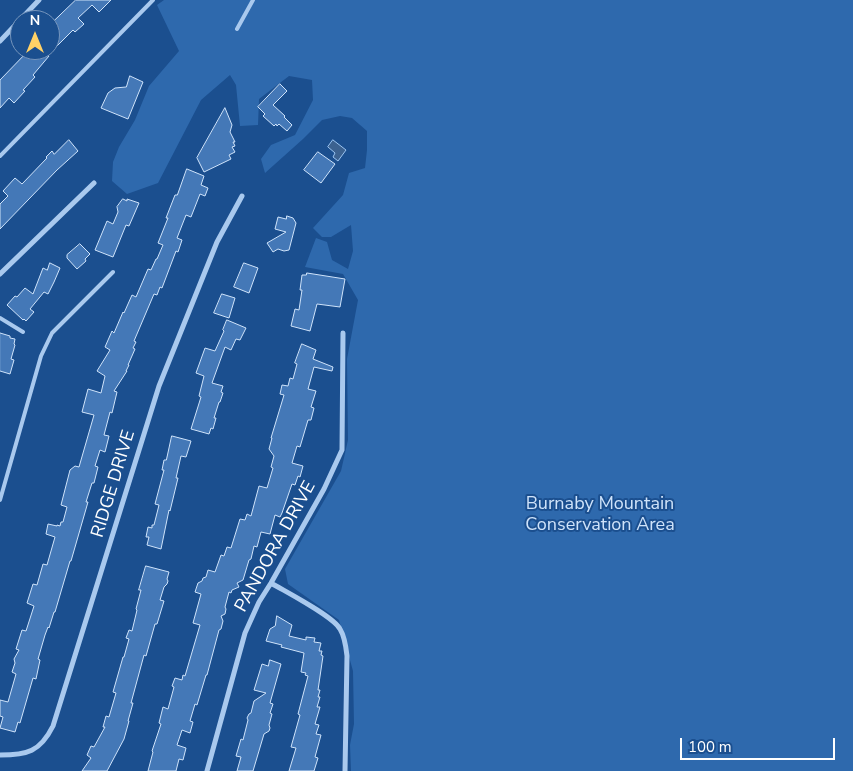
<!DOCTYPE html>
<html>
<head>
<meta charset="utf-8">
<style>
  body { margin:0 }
  #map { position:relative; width:853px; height:771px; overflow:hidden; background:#1b4f8f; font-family:"Nunito Sans",sans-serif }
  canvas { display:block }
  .north { position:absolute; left:10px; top:10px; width:50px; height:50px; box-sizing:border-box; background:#1b4f8f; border:1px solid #7695bc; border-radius:50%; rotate:0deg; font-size:14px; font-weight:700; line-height:20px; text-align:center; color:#fff }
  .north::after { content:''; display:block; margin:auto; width:18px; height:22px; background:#ffd166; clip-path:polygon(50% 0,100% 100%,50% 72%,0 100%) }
  .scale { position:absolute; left:680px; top:738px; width:155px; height:22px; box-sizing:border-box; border:2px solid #fff; border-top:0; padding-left:6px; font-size:15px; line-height:18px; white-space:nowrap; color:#fff; -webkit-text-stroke:4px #1b4f8f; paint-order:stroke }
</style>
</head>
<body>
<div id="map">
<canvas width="853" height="771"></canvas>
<div class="north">N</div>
<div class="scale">100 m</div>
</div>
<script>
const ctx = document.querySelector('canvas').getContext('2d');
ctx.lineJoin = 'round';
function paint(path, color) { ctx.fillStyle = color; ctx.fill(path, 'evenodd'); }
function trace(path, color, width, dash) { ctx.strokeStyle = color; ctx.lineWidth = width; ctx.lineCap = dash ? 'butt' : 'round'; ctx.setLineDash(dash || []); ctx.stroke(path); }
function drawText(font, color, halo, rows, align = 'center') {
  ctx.font = font + ' "Nunito Sans",sans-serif'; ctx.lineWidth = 4; ctx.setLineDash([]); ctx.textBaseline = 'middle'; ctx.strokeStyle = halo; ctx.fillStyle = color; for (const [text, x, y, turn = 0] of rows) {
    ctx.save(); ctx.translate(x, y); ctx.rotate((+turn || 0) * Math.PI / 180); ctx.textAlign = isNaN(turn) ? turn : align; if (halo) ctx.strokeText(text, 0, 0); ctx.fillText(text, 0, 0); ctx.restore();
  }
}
paint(new Path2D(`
  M164,0H853V771H351L350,745L354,724L353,671L339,620L288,584L285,569L341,471L348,440L347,359L358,300L343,274L305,267L316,238L327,242L332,260L348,269L353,251L351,225L331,237H322L313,228L343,195L349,173L365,168L367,150V131L352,118L340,116L322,120L303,139L265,173L261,159L271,145L295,135L313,100L312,80L289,76L259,99L258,125L240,126L236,85L230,75L201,100L158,183L127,194L112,181L113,162L119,147L135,120L149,86L179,51L157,5Z`), '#2e69ad');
const water = new Path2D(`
  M333,140L346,150L338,161L333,157L335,153L328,147Z`);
paint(water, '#3c6290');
trace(water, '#9cc4f0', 1);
const building = new Path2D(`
  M76,0H111L99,12L92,5L78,18L84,24L75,32L73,30L48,55L49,56L33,75L35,77L23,90L25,91L14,103L9,98L0,108V80L29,50H50V25Z
  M130,76L143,82L128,119L101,108L108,93L115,88L126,87Z
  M280,84L287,91L273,105L285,116L284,117L292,125L287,131L279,124L277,126L276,124L274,126L263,116L265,114L258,107Z
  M225,108L232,125L230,132L235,142H233L235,146L232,147L235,152L229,155L231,159L204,172L197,158Z
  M69,140L78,151L57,170L0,229V204L8,196L3,191L15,178L22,184L47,158L46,157L52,151L54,154Z
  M318,152L335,164L321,183L304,170Z
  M187,169L204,176L201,185L208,188L205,196L200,194L191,217L186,215L177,238L182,240L178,252L176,251L162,288L160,287L157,295L154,294L134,341L136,342L133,348L135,349L128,365H129L126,371H127L114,391L117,392L112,413L110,412L104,435L109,436L105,452L100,450L95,466L98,467L94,483H92L86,502H88L71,561H70L55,612H54L49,628L48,627L45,635L38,659L40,660L36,679L33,678L20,723L18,722L15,732L0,728L3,717L0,716V700L8,702L16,674L12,672L15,663L14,659L19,650L16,649L22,630L26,631L34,606L27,603L33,584L37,585L43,564L47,565L55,537L46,534L48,524L57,526V525L60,526L61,522H63L67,507L61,505L70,470L75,466L79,467L94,415L82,412L88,389L101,393L105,376L97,371L110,350L105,347L112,331L114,333L123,312L124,313L132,295L136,297L148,269L151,270L156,259H157L163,245L158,243L168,218H166L175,195H177Z
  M123,199L127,201V199L139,203L129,226L126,225L113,257L95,250L107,221L113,224L118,212L117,207Z
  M287,216L293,218L296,223L289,250L284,251L278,249L273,252L267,243L286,232L275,229L278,217L286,219Z
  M80,244L90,254L85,259L86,261L77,269L67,258V255Z
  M50,263L60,268L54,282L48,294L44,292L30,309L34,312L26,321L24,319L23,320L7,305L15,296L17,297L25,288L33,294L43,268L47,270Z
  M244,263L258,268L249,293L234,287Z
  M307,273L345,279L340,307L317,304L310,331L291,326L295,309L299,310L302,290H300L302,275H306Z
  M222,294L235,298L229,318L214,313Z
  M227,320L246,328L240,340L236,339L231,350L225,347L212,383L223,386L221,392L223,393L220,402H219L214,418H216L213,429L211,428L209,434L191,429L201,397L199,396L204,376L196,373L205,348L215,351L224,331L223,330Z
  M0,333L10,336V338L15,339L14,344L15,345L11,359L14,360L10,374L0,371Z
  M302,344L316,350L313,359L333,367L332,371L314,367L308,389L316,391L311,407L314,408L311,420H308L300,447L297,446L292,463L303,466L300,477L298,476L295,485L292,484L282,513L280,517L275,515L270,534L261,532L257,547L254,546L251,559L249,560L243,580L237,583L239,587L232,590L231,593L229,592L225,607L226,609L225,614L221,616L223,621L221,629L219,630L207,675H206L197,705L195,704L190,721L193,722L190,733L182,730L177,745L186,748L183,760L179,759L176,771H148L153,752L152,751L161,724L159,723L163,707L168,709L174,687L172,686L175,678L182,680L183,675L185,676L200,625L193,623L201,594L195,592L198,583L202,581L203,578L206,577L208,570L215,572L221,555L224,556L227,547L231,548L240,519L245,520L247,514L251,516L259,486L267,488L273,468L271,467L274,456L269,449L272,438H271L284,395L280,394L282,385L288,386L290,378L293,379L297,364L295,363Z
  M172,436L191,441L186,457L181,456L176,478H178L170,511L169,510L161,549L147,545L149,537H146L148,527L152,528V525H154L159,505L155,504L164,470H162L164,460H166Z
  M146,566L169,572L167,579L168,581L167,584L164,587L160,600L164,601L157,624H155L146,656L144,655L131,703H133L128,721H129L124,739L107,771H82L91,758L87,755L91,746L94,747L105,727H103L106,716L109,717L116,693L113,692L123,657H124L129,639L126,638L129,630L132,631L137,610L136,609L141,590H139Z
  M277,616L292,625L289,636L306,640V637L315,638L314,642L321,643L319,651H322L321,655L323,656L318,690H320L318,697H320L317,707H320L315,724L319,725L316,734L321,735L315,757L318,758L314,771H289L296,748L291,747L300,715L298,714L308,676L305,675L306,673L301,672L304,653L281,647L282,645L266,641L270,629L275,626Z
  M270,660L281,664L270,703L273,704L270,713L272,714L269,725L270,728L269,731L264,734L253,771H237L241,757L236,756L241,739L243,740L248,720L247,718L249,714L251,713L254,701L266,693L254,690L262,664L268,666Z`);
paint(building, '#4478b7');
trace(building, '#cfe3fa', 1);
trace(new Path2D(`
  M237,29L253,0
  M0,156L153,0
  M0,318L23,332
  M0,500L41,356L52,333L113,272`), '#a9c9ee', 4);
trace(new Path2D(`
  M20,20L39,0
  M0,41L20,20
  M0,274L94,183
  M271,583C286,592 333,616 340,629C345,637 346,647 347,656L345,771
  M0,755C27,755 40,752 53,726L159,386L217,242L242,196
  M207,771L245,633L259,602L271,583L324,489L342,450L343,333`), '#a9c9ee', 5);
drawText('18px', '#fff', '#1b4f8f', [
  ["RIDGE DRIVE",114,484,-73],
  ["PANDORA DRIVE",276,547,-61]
]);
drawText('18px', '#cfe3fa', '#1b4f8f', [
  ["Burnaby Mountain",600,505],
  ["Conservation Area",600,526]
]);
</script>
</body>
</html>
